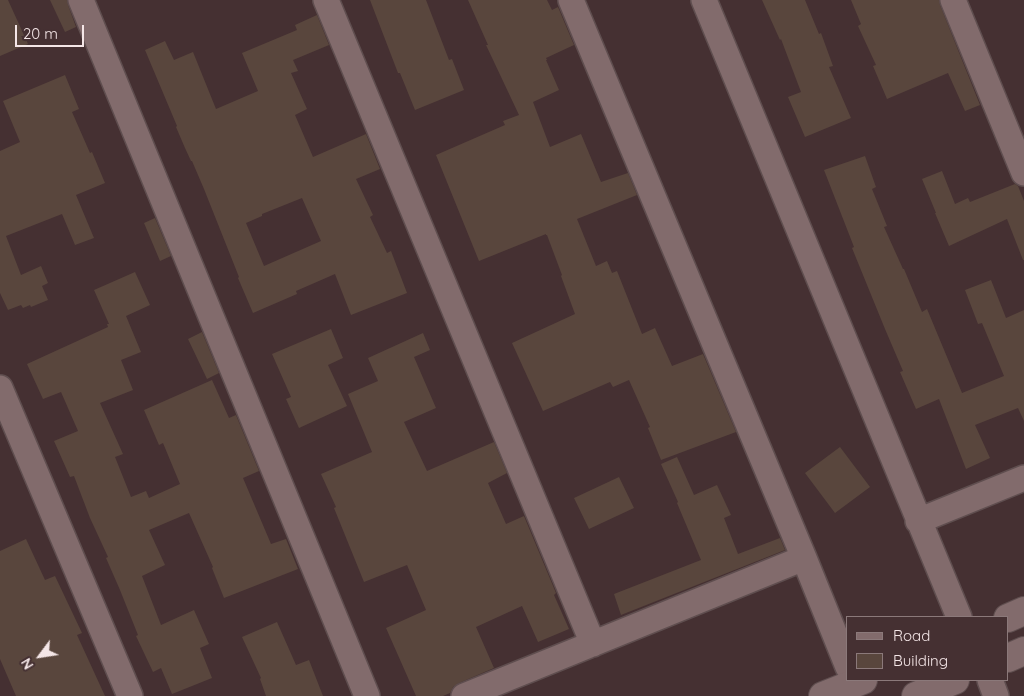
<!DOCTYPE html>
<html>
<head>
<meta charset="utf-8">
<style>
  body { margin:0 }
  #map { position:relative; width:1024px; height:696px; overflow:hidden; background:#453032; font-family:Quicksand,sans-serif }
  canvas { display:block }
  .legend { position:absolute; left:846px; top:616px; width:162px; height:65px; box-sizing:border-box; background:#453032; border:1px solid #8b797a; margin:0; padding:6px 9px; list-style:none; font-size:15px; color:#f4e6e7 }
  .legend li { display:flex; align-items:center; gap:10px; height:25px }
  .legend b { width:25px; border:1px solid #8b797a }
  .north { position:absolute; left:15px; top:631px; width:50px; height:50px; -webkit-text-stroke:4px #453032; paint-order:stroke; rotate:239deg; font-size:14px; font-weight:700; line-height:20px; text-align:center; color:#f4e6e7 }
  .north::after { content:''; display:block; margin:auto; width:18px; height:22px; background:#f4e6e7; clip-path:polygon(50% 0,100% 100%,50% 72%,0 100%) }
  .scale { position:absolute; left:15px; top:25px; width:69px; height:22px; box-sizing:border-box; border:2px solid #f4e6e7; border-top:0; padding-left:6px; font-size:15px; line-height:18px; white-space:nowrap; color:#f4e6e7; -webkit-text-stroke:4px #453032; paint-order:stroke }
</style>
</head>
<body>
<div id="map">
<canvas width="1024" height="696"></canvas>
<ul class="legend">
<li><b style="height:6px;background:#826b6c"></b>Road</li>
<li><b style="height:14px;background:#59463d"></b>Building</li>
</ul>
<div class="north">N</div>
<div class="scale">20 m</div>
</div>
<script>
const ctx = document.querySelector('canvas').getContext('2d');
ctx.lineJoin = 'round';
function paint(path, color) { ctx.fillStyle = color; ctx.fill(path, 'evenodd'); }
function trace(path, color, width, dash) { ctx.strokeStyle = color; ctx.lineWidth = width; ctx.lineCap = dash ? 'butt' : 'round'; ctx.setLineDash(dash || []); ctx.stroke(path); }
paint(new Path2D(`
  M0,0H8L28,44L0,56Z
  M50,0H67L68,5L76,27L65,32Z
  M370,0H426L449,60L452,59L464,90L415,110L400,73H398Z
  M468,0H547L552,10L558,7L574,45L546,58L547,60H546L559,90L533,102L550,147L581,134L601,182L628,173L637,195L577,219L596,266L607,261L612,273L617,271L642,334L655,328L672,366L703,354L736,432L661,460L648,428L650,427L629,380L613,387L610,382L543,411L512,343L575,314L561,276L562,275L547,235H546V234L479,261L436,155L505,125L503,121L519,115L486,45H488Z
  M762,0H805L819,34L821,33L833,66L829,67L851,118L805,137L788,97L801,92L781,39L780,40Z
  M851,0H939L940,5L980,105L965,111L948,73L887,99L873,66L876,65L858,26L861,24Z
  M317,15L329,45L293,60L298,71L291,73L307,109L295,115L313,157L366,134L380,169L356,179L373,215L370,217L387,253L391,251L407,293L351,315L335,274L296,291L297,294L253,313L238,278L239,277L204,189L192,161H191L185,148L176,127L177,126L145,50L165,41L174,60L193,52L216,109L258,91L242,53L297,30L295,25ZM302,198L321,241L264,266L246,223L262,216V214Z
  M65,75L79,109L72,112L90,153L92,152L105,183L76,195L94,238L75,245L62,214L6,236L21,275L41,266L48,283L42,286L48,300L31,307L30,305L23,308L21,305L8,310L0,293V151L20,142L3,101Z
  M865,156L876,187L872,189L887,226L884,227L903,269H904L922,312L927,309L962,393L1004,376L982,323L978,324L965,290L991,280L1006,318L1024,310V421L1018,408L975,425L990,458L966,469L939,399L916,409L900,372L903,371L885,329L852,248L854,247L824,170Z
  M942,171L955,204L968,198L970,202L1015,184L1018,186L1024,201V260H1023L1007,219L949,246L935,213H936L922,179Z
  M155,218L171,256L160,261L144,223Z
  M135,272L150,305L126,316L141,352L121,360L133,390L100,403L123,454L115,457L131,497L146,491L149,498L180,484L163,443L159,445L144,410L212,380L229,418L236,415L259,471L243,478L271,544L286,539L298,569L224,598L212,568L213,567L189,513L149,530L165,565L142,576L161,625L194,610L209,644L200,648L212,678L172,694L161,668L153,672L136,636L138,635L120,590L106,558L108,557L90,518L74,476L70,477L54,441L78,431L61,392L43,399L27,364L108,327L107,324H109L94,290Z
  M331,329L343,358L328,365L347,406L299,428L286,399L291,397L272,354Z
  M202,332L219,373L207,379L188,339Z
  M423,333L430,350L414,357L436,408L404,422L427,471L494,442L507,473L488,483L506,524L524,516L556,593L554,595L569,629L538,642L522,606L476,627L494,668L459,683L453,687L450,693L443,696H416L386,628L426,610L407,565L364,582L334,508L336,507L321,474L372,452L348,394L378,381L368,358Z
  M840,447L870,487L835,513L805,473Z
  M677,457L694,495L717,485L731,515L724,518L738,554L780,538L785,550L621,615L614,594L701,560L677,503L678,502L661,464Z
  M619,477L634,508L589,529L574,498Z
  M26,539L45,580L55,576L82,633L77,635L105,696H16L0,659V551Z
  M277,622L296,665L309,660L323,696H266L260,679L261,678L242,637Z`), '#59463d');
const street = new Path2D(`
  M81,0L367,696
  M326,0L593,644
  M571,0L804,558L848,667
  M704,0L959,617
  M953,0L1024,173
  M0,388L130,696
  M918,521L1024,478
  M990,680L996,696
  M464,696L804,558`);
const secondary = new Path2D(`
  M1008,618L1024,611
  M1008,658L1024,651
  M823,696L863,680
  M916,696L955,680`);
trace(street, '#5f4e4f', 28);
trace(secondary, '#5f4e4f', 30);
trace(street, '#826b6c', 25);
trace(secondary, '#826b6c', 28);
</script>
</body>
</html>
